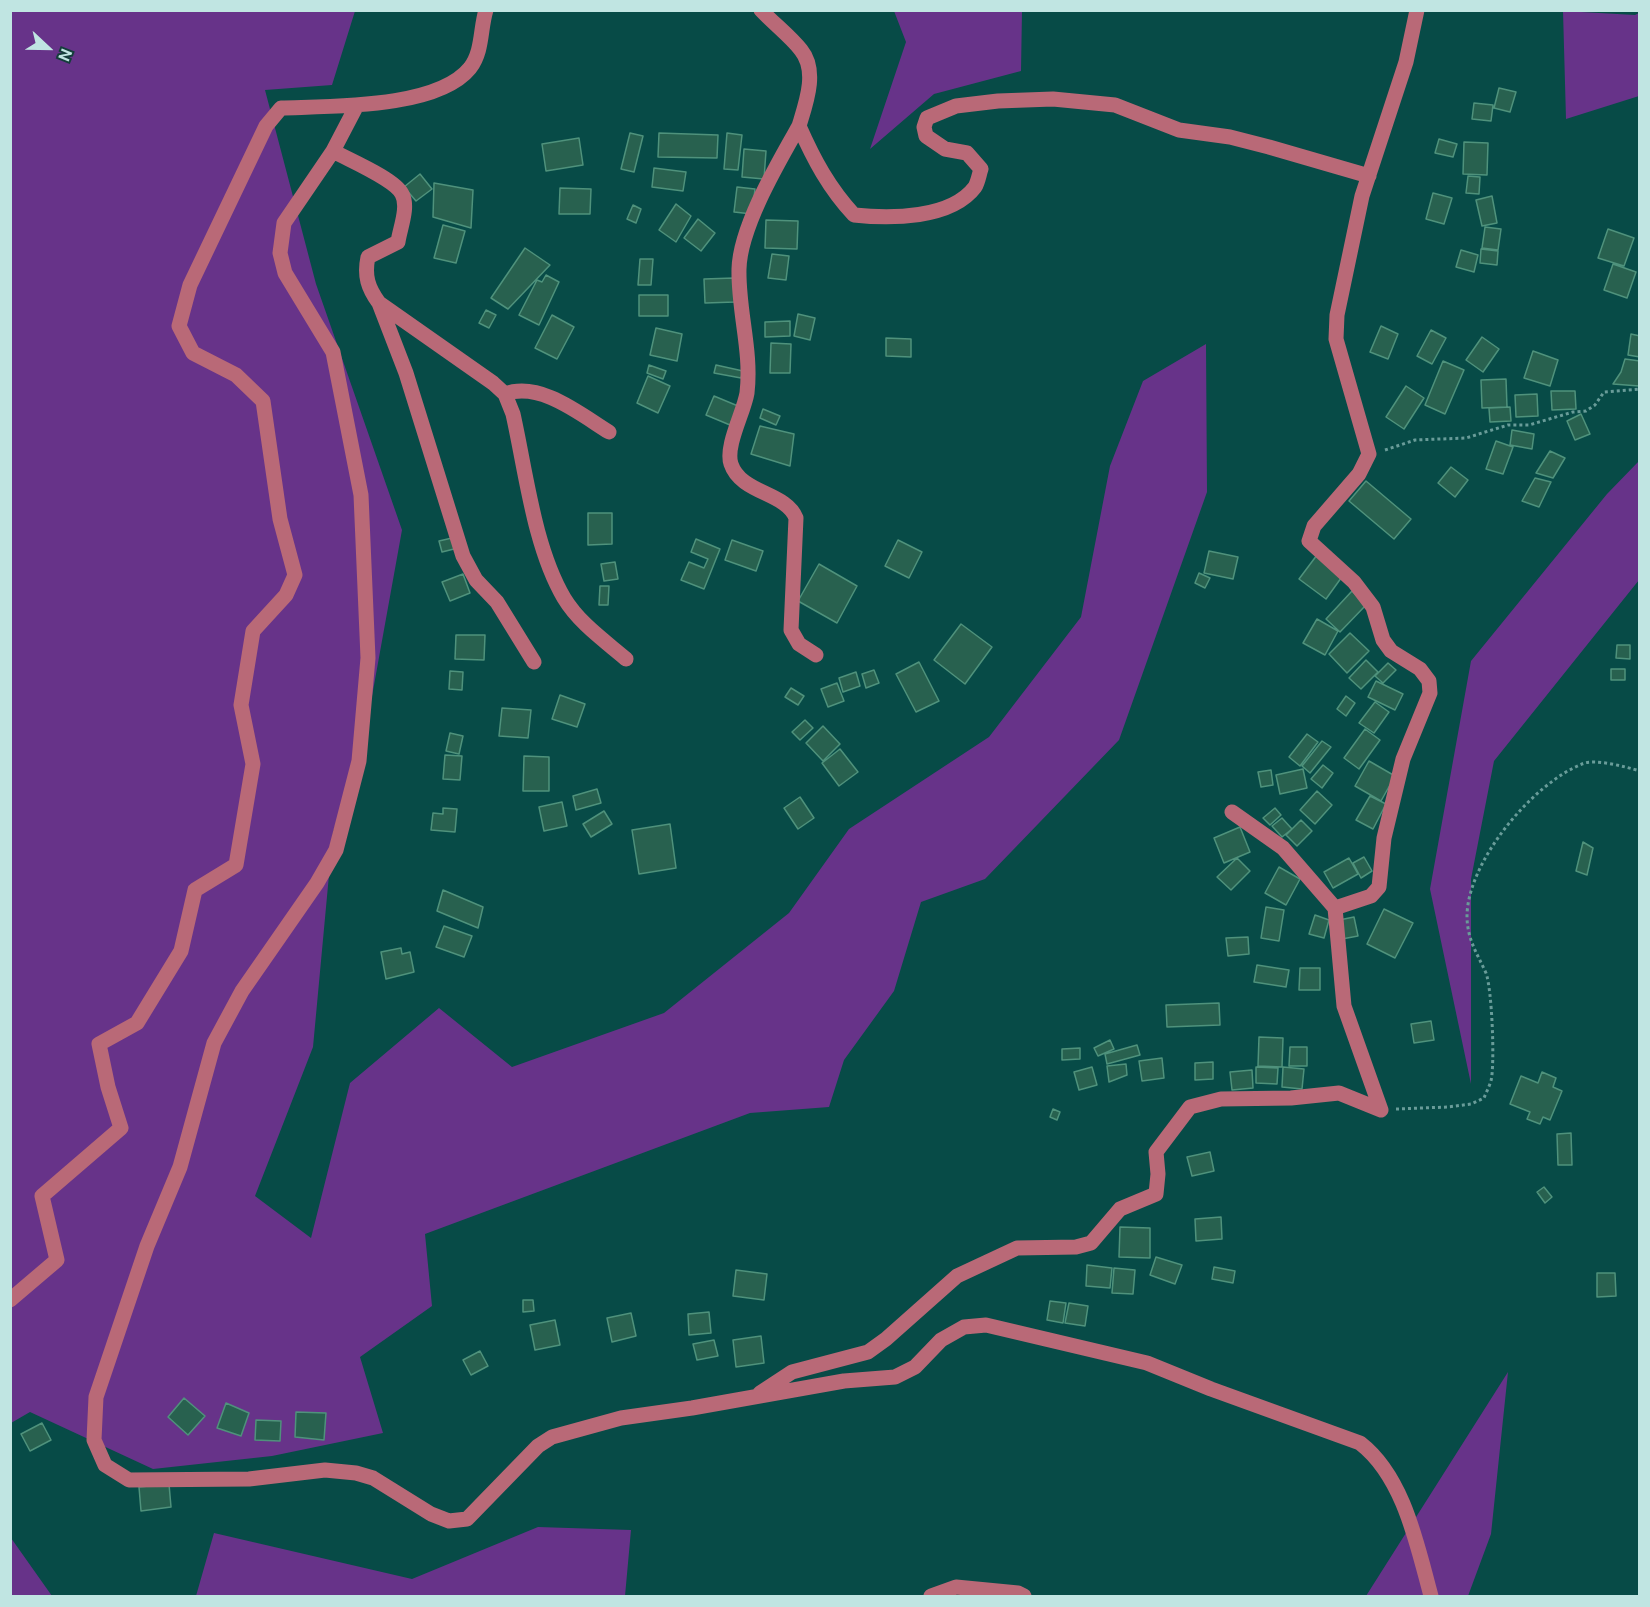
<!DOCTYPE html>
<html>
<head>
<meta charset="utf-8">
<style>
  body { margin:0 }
  #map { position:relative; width:1650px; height:1607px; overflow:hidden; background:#074b47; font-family:"DM Sans",sans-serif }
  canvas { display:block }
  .frame { position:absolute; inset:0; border:12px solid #c0e5e2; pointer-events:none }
  .north { position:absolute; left:18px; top:18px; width:60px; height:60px; -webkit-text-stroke:4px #143e3b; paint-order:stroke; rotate:112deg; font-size:16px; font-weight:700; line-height:24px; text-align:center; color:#c0e5e2 }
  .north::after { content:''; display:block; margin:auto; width:21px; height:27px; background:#c0e5e2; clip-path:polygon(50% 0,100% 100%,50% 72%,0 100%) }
</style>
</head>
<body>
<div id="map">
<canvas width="1650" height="1607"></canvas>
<div class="frame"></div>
<div class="north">N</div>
</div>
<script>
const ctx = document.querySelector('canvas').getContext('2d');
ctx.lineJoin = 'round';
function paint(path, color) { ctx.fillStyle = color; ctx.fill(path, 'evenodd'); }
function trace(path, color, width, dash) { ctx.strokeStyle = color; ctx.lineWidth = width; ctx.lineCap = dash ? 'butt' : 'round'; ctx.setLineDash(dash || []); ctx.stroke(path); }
paint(new Path2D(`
  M11,11H355L332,85L265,90L316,284L402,530L363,746L333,832L313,1047L255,1196L311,1238L350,1083L439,1008L512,1067L664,1013L789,913L849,829L989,737L1081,617L1110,466L1143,381L1206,344L1207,492L1119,740L985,879L921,902L894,991L844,1060L829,1107L750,1113L425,1234L432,1306L360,1357L383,1433L272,1456L153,1469L30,1412L11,1423Z
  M894,11H1022L1021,71L934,94L870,149L906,42Z
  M1563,11L1635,15L1639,13V96L1566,119Z
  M1639,461V580L1494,761L1471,879V1084L1430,889L1471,661L1607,494Z
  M1508,1372L1491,1534L1468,1596H1366Z
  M538,1527L631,1530L625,1596H196L214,1533L412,1579Z
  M10,1538H11L52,1596H11Z`), '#673389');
const building = new Path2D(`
  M1499,88L1516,92L1510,112L1494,108Z
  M1474,103L1493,105L1491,121L1472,119Z
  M630,133L643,136L634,172L621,169Z
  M659,133L718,135L717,158L658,157Z
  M727,133L742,135L738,170L724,169Z
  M579,138L583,165L546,171L542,144Z
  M1439,139L1457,144L1453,157L1435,153Z
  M1464,142L1488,143L1487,175L1463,174Z
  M744,149L766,151L764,179L742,177Z
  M654,168L686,172L683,191L652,187Z
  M420,174L432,189L416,201L404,187Z
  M1468,176L1480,177L1479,194L1466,193Z
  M434,183L473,190L471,228L433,217Z
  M737,187L755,189L752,214L734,212Z
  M560,188L591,189L590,214H559Z
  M1433,193L1452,198L1444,224L1426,219Z
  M1492,196L1497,223L1482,226L1476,200Z
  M676,204L691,216L676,242L659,230Z
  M633,205L641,209L636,223L627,219Z
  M698,219L715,233L701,251L684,238Z
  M766,220L798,221L797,249L765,248Z
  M443,225L465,231L456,263L434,258Z
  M1485,227L1501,229L1498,250L1482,248Z
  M1608,229L1634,238L1624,266L1598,258Z
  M525,248L550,265L508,309L491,298Z
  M1481,249L1498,251L1497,265L1480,263Z
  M1461,250L1478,255L1474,272L1456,267Z
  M772,254L789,256L786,280L768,278Z
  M640,259H653L651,285H638Z
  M1613,264L1636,272L1627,298L1604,290Z
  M546,275L559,282L539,325L519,315L537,280L542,282Z
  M734,278L735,302L705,303L704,279Z
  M639,295H668V316H639Z
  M486,310L496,315L489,328L479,323Z
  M798,314L815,318L810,340L794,336Z
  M552,315L574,327L557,359L535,348Z
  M790,321V336L765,337V322Z
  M1381,326L1398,334L1388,359L1370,352Z
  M656,328L682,334L677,361L650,355Z
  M1431,330L1446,338L1432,364L1417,356Z
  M1631,334L1640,336V357L1628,355Z
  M1482,337L1499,349L1483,372L1466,360Z
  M886,338L911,339V357L886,356Z
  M771,343L791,344L790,373H770Z
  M1533,351L1558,360L1550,386L1524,378Z
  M1625,359L1640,361L1639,386L1613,384L1621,372Z
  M1443,361L1464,370L1445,414L1425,405Z
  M649,365L666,371L663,379L647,373Z
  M716,365L743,371L741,378L714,373Z
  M648,376L670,386L658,413L637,403Z
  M1506,379L1507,407L1482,408L1481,380Z
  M1406,386L1424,398L1404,429L1386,417Z
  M1551,391H1575L1576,409L1552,410Z
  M1537,394L1538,416L1516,417L1515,395Z
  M714,396L738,406L730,425L706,415Z
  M1510,407L1511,421L1490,422L1489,408Z
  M763,409L780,416L776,425L760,418Z
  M1581,414L1590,434L1575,440L1567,421Z
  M760,426L794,434L790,466L751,454Z
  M1512,430L1534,434L1532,449L1510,445Z
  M1496,441L1513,447L1503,474L1486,469Z
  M1550,451L1565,458L1553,478L1536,473Z
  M1451,467L1468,480L1455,497L1438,483Z
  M1535,478L1551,482L1539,507L1522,501Z
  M1366,481L1411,519L1394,539L1349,501Z
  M588,513H612V544L588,545Z
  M452,538L454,549L442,552L439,541Z
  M696,539L720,549L704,589L681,580L689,562L704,568L708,559L691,552Z
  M732,540L763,551L756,571L725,560Z
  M898,540L922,552L909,578L885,566Z
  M1209,551L1238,557L1233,579L1204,573Z
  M1317,555L1344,574L1326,599L1299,579Z
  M615,562L618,579L604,581L601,564Z
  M819,564L857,586L837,623L798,601Z
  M1199,573L1210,578L1205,588L1195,583Z
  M463,574L470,593L450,601L442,582Z
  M600,586H609L608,605H599Z
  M1352,591L1366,605L1340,632L1326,619Z
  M1317,619L1338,631L1325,655L1303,643Z
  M961,624L992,647L965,684L934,660Z
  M1350,633L1369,651L1347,673L1329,654Z
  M456,635H485L484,660L455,659Z
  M1617,645H1630V659L1616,658Z
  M1366,660L1378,672L1361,689L1349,678Z
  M919,662L939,701L916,712L896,674Z
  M1388,663L1396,670L1383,683L1375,676Z
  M1611,669H1625V680H1611Z
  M874,670L879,683L866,688L862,674Z
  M450,671L463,672L462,690L449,689Z
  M856,672L860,686L843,692L839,678Z
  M1376,681L1403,694L1395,710L1368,697Z
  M837,683L844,701L828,707L821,689Z
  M791,688L804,696L798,705L785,697Z
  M560,695L585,704L577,727L552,719Z
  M1346,696L1355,703L1346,716L1337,709Z
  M1375,702L1389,712L1374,733L1359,723Z
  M502,708L531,710L528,738L499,736Z
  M805,720L813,728L800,740L792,732Z
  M823,726L840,744L823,761L806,743Z
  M1365,729L1380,740L1359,769L1344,758Z
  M450,733L463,736L459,754L446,751Z
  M1307,734L1318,742L1300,766L1289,757Z
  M1322,741L1331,747L1310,773L1302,766Z
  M840,749L858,772L839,786L822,763Z
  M445,755L462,756L460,780L443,779Z
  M524,756L549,757V791H523Z
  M1369,761L1395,776L1381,801L1355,786Z
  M1323,765L1333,773L1322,788L1311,779Z
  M1303,769L1307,788L1280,794L1276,775Z
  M1271,770L1273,785L1261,787L1258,772Z
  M597,789L601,803L576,810L573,796Z
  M1317,791L1332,805L1315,824L1300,810Z
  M1370,796L1386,804L1373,829L1356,820Z
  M800,797L814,818L798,829L784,808Z
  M562,802L567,826L544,831L539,807Z
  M443,808L457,809L455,832L431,830L433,813L443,814Z
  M1275,808L1281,815L1270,825L1263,818Z
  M604,811L612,824L591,837L583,824Z
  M1282,818L1292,829L1282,837L1272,826Z
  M1301,820L1312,831L1297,846L1286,835Z
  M670,824L676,868L639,874L632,830Z
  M1240,827L1250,852L1224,863L1214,838Z
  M1583,842L1593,848L1587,875L1576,871Z
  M1364,857L1372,871L1361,878L1353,863Z
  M1237,858L1250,871L1231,890L1217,877Z
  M1349,858L1358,874L1333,888L1324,872Z
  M1279,867L1300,879L1286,905L1265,893Z
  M443,890L483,907L478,928L437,911Z
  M1266,907L1284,910L1279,941L1261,938Z
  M1384,909L1413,923L1395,958L1367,944Z
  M1315,915L1329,920L1324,938L1309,934Z
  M1354,917L1358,936L1342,939L1339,920Z
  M444,926L472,936L464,957L436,947Z
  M1248,937L1249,954L1228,956L1226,938Z
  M401,948L402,954L410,952L414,972L386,979L381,952Z
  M1257,965L1289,970L1286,987L1254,982Z
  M1300,968H1320V990H1299Z
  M1219,1003L1220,1025L1167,1027L1166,1005Z
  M1431,1021L1434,1040L1414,1043L1411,1024Z
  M1259,1037L1283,1038L1282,1067L1258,1066Z
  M1110,1040L1114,1049L1098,1056L1094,1048Z
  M1137,1045L1140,1055L1107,1064L1105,1054Z
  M1290,1047H1307V1066H1289Z
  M1080,1048V1059L1062,1060V1049Z
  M1162,1058L1164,1078L1142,1081L1139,1061Z
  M1213,1062V1079L1195,1080V1063Z
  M1126,1064L1127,1075L1109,1082L1107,1066Z
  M1092,1067L1097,1085L1079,1090L1074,1072Z
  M1256,1067L1278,1068L1277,1084L1256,1083Z
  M1283,1067L1304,1069L1302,1089L1282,1087Z
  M1252,1070L1253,1088L1232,1090L1230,1072Z
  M1542,1072L1556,1078L1553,1087L1562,1091L1550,1120L1543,1117L1540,1124L1527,1119L1530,1112L1510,1104L1521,1076L1538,1083Z
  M1053,1109L1060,1112L1057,1120L1050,1117Z
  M1571,1133L1572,1165H1558L1557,1134Z
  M1210,1152L1214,1171L1192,1176L1187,1157Z
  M1544,1187L1552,1197L1545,1203L1537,1192Z
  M1221,1217L1222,1239L1196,1241L1195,1219Z
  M1120,1227L1150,1228V1258L1119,1257Z
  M1156,1257L1182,1265L1175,1284L1150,1275Z
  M1087,1265L1112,1268L1110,1288L1086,1286Z
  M1214,1267L1235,1271L1233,1283L1212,1279Z
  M1114,1268L1135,1270L1133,1294L1112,1293Z
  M736,1270L767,1274L764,1300L733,1296Z
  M1597,1273H1615L1616,1296L1597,1297Z
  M523,1300H533L534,1311L523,1312Z
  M1050,1301L1066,1303L1063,1323L1047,1320Z
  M1069,1303L1088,1306L1085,1326L1065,1323Z
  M709,1312L711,1333L689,1335L688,1314Z
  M631,1313L636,1336L612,1342L607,1318Z
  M555,1320L560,1345L535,1350L530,1325Z
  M761,1336L764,1363L736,1367L733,1340Z
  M714,1340L718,1356L697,1360L693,1344Z
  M480,1351L488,1366L471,1375L463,1360Z
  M184,1398L205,1416L188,1435L168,1417Z
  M226,1403L249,1413L241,1436L217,1428Z
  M296,1412L326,1413L324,1440L295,1437Z
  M256,1420L281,1421L280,1441L255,1440Z
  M42,1423L51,1440L30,1451L21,1434Z
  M169,1484L171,1507L141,1511L139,1487Z`);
paint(building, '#28614f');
trace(building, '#4f927c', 1.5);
trace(new Path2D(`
  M1385,450L1415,440L1466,438L1508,425H1529L1573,412L1586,411L1595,405L1604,392L1640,389
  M1396,1109L1448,1107L1471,1104L1484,1098C1486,1093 1489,1087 1491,1081C1495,1064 1492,989 1486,973C1477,953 1468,941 1467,918C1466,863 1532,784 1582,764C1594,758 1626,767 1640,771`), '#699c99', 3, [3, 3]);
trace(new Path2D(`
  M761,10C774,24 790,36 801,50C818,71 806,103 799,126C814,160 829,188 854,215C890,219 951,219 975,187C978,182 979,175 981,169L967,153L945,149L926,136L924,127L927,118L956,106L998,101L1053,99L1115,105L1179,130L1230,137L1269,147L1369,176
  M357,105L333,151L284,223L280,253L285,273L333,352L361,495L368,658L359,761L336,850L317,883L242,991L214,1043L180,1167L147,1246L96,1397L94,1440L105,1465L129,1480L249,1479L325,1470L356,1473L373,1478L431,1514L449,1521L467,1519L538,1446L552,1437L621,1418L692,1408L844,1381L895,1377L915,1367L941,1340L964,1327L986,1325L1147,1363L1211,1389L1360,1443C1404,1477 1417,1545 1431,1596
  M799,126C778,163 740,227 739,269C738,311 752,351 747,393C744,412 725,446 731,464C741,494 786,492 796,518L791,630L799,644L816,655
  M333,151C349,160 395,179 402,194C409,207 400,228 398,242L368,257C364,276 368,288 379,303L493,383L505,394L513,414C526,472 534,547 564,598C579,623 605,641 626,659
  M379,303L406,373L463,556L476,580L497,602L534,662
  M505,394C540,381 580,414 609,432
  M1232,812L1283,848L1335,908
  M1381,1110L1344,1006L1335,908L1371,896L1379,887L1384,838L1403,759L1430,693L1429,681L1420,669L1391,651L1383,640L1373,607L1354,582L1309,541L1314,526L1359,474L1369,454L1336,339L1337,315L1362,196L1406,62L1417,10
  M10,1300L57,1260L42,1196L121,1128L108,1087L99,1044L137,1023L181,951L195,890L236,865L253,764L241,705L253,631L286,595L295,575L280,519L263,401L236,375L193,353L179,326L190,285L266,126L281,108C330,106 437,109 470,68C483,51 480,29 486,10
  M760,1393L792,1372L868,1352L886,1339L957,1276L1017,1248L1076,1247L1091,1243L1120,1209L1156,1194L1158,1174L1156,1152L1190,1107L1221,1099L1291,1098L1339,1093L1381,1110
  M931,1596L956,1587L1018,1593L1024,1596`), '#b96977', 15);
</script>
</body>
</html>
